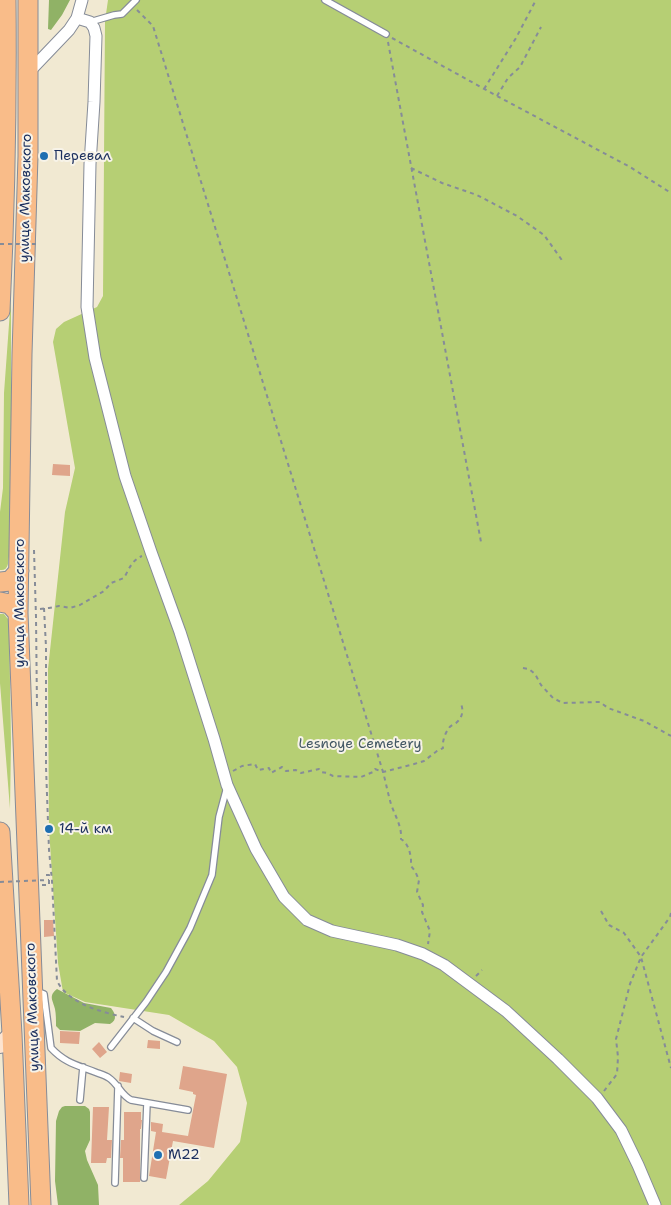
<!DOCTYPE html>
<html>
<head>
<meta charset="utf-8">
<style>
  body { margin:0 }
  canvas { display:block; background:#f1e9d2 }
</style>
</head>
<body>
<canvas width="671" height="1205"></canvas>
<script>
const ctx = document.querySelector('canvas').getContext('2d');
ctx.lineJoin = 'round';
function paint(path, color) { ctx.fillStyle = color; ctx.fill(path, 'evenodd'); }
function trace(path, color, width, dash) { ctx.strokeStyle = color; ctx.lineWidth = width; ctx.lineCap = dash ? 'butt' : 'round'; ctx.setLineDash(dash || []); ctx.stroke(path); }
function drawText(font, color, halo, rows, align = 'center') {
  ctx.font = font + ' "Shantell Sans",sans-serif'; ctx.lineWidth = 4; ctx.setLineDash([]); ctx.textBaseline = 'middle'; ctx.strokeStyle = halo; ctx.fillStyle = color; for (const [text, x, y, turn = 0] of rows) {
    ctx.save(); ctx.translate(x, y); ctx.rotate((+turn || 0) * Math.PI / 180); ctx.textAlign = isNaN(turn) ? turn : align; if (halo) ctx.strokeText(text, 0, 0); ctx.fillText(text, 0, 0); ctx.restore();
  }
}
paint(new Path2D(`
  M108,0H671V1205H179L208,1181L240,1142L247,1103L237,1067L214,1041L169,1015L85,1002L63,992L58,963L49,829L48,669L65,512L75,468L53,342L56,329L64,322L97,307L103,296L105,21Z
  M11,297V455L9,556C8,562 9,571 0,570V512L3,488L4,393Z
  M0,614H4L8,619L9,623L11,742L10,809L0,683Z`), '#b6cf74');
paint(new Path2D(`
  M49,0H70L62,15L51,30L48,29Z
  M57,989L84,1003L111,1008C115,1013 118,1020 110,1024L95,1023L80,1031L60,1030L56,1026C56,1021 56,1014 55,1009C53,1000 48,996 57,989Z
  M65,1106H85L89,1109L90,1112V1140L85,1151L87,1160L98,1185L99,1205H58L55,1181L56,1121L59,1111L62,1107Z`), '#90b266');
paint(new Path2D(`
  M53,464L70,465V476L52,475Z
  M44,920H53L54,936L44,937Z
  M60,1031L80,1032L79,1044L60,1043Z
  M148,1040L160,1041V1049L147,1048Z
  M99,1042L107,1052L100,1058L92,1049Z
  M183,1066L227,1074L214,1148L173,1141L166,1179L149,1176L156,1132L151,1131V1122L163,1124L162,1132L188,1136L196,1095L193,1094V1092L179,1089Z
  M120,1072L132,1074L131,1083L119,1081Z
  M93,1107H109L107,1140H112L111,1158H107L106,1163H91Z
  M124,1112H141V1120H142L141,1129H140V1182H123V1158H120L121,1140H124Z`), '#dfa58b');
const service = new Path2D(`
  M325,0L386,34
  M90,22L114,15L122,14L136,0
  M36,991L44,994L51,1048C65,1063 77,1065 95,1072C100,1074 105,1075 109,1078C118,1084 121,1095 131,1100L188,1110
  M133,1018L153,1031L177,1042
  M111,1047L146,1002L166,972L190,928L212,875L219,817L227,787
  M80,1100L83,1067
  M144,1178L147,1103
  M115,1183L118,1086`);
const minor = new Path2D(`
  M77,18L90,22L94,28L96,36L94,102L90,164L87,307L95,358L125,476L151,552L180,632L214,739L227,785L256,849L284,897L307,920L332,931L397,945L423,954L444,965L506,1011L558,1059L597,1098L621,1130L638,1165L655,1205
  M27,74L69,30L77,18L82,0`);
const secondary = new Path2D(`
  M0,1045L12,1034`);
const trunk = new Path2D(`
  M28,0V156L22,354L18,613L41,1205
  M0,311C5,207 7,103 6,0
  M0,582L10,581L19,571
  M0,602L10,604L18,613
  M0,832L12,1034L19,1205`);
trace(service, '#868c98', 8);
trace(minor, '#868c98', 13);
trace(secondary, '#868c98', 18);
trace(trunk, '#868c98', 21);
trace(new Path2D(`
  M137,10L153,26L383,772C386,783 388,794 391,804C395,816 402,826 401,839L405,842L409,849L411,858V866L415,871L419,880L417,892L423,905L422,912L430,931L428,944
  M392,38L497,96L630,167L671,193
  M388,42L481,542
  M484,89L516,38L536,0
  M497,96L508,78L520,67L541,27
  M411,168L442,183L477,195L517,216L544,235L564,263
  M34,550L36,617L37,708
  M44,608L46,647V767L49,850L52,881L57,981C69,1004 101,1012 124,1017
  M40,609L49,608L59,606L70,608L80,605L104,591L111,583L124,578C129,569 132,560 142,556
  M523,668L529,669L535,674L541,685L553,698L563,703L600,702L608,708L644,721L671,736
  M233,771L242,766L255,764L258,770L269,768L271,773L282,767L286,771L296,770L301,773L319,769L321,772L327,773L333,776L361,777L373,772L375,769L383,772L414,764L424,761L437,751L443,748C442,742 445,733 449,728C450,726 454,724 456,723C462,718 464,711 461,704
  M42,885H49V875H43
  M601,911L609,925L624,933L641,957L671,1068
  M476,976L482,970
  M604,1091L617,1074L618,1057L616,1039L630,984L641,957L670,917L671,913`), '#868c98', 2, [4, 4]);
trace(service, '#fff', 5.5);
trace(minor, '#fff', 11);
trace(secondary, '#fde4d0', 16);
trace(trunk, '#f9bc89', 19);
trace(new Path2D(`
  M0,244H36
  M0,882L49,880`), '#868c98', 2, [4, 4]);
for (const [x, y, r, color] of [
  [44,156,5,"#1f6fb2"],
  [49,829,5,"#1f6fb2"],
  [158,1155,5,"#1f6fb2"]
]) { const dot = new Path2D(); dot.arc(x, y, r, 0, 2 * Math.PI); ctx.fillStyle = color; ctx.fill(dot); trace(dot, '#f7f3e8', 2); }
drawText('14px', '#1b2f5e', '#f7f3e8', [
  ["Перевал",54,156],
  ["14-й км",59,829],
  ["M22",168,1155]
], 'left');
drawText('14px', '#1b2f5e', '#f7f3e8', [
  ["улица Маковского",26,198,-89],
  ["улица Маковского",20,603,-90],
  ["улица Маковского",33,1007,-92]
]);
drawText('14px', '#425764', '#f7f3e8', [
  ["Lesnoye Cemetery",360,744]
]);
</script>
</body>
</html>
